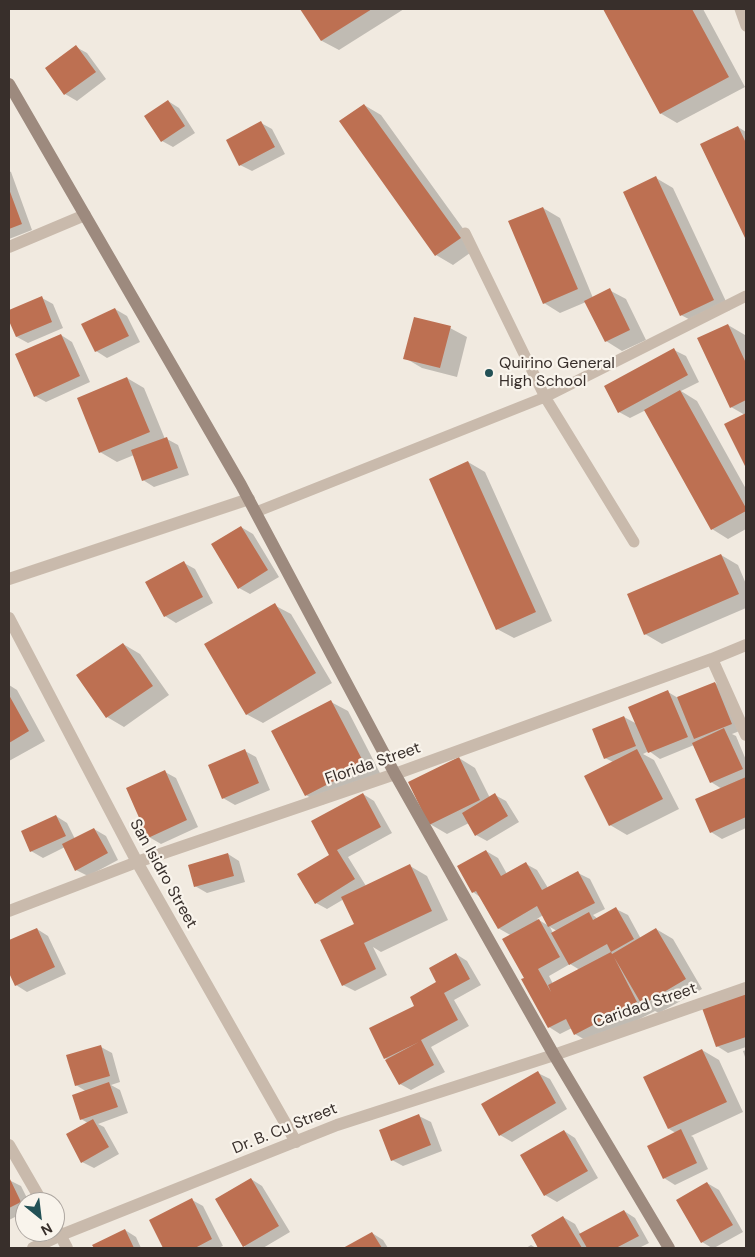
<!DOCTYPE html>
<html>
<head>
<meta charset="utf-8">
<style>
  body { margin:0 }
  #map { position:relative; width:755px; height:1257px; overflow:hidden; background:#f1eae0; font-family:"DM Sans",sans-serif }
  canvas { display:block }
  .frame { position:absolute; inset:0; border:10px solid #382f2b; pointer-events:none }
  .north { position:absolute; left:15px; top:1192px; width:50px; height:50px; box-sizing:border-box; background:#f9f4ec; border:1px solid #aca59f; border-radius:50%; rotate:151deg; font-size:14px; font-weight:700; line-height:20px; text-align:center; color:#382f2b }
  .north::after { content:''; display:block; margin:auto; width:18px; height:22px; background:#235156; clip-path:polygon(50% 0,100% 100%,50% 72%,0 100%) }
</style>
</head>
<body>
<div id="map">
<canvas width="755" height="1257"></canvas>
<div class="frame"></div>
<div class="north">N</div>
</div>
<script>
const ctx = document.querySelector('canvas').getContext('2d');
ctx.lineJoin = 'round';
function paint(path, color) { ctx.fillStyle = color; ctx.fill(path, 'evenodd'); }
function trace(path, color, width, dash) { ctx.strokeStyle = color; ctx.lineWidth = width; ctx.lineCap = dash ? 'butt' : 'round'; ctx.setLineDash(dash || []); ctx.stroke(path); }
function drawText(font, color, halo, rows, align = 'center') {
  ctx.font = font + ' "DM Sans",sans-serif'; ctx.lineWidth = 4.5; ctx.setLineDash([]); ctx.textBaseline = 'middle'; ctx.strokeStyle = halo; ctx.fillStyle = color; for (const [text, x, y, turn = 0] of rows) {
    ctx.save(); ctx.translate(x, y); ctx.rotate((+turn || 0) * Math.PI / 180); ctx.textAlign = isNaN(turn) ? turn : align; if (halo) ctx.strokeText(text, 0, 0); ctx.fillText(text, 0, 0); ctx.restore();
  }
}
paint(new Path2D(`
  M302,9H404L339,50L322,41Z
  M605,9H703L745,87L677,123L660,113Z
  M76,47L87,53L106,79L77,101L65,94L46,68Z
  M168,101L179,108L195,133L173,147L162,141Z
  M364,105L381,115L477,248L453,265L436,255L341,122Z
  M261,123L272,129L285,154L252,171L240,165Z
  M738,127L746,132V237L701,145Z
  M9,171L11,172L32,230L9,239Z
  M656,178L673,188L730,310L698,324L681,315Z
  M543,208L560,218L593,298L609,290L626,299L646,340L622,351L606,341L586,302L560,313L544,303Z
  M42,298L53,304L63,328L28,343L17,337L9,318V311Z
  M115,309L127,316L140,342L107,358L96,351Z
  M728,325L745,335L746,338V465L726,424L745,415L731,407Z
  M450,328L467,337L457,377L422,368L405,358Z
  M61,335L72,342L90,382L46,402L35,396Z
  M674,350L686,356L699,382L681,391L697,401L746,489V529L728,539L712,529L646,410L630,418L619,412Z
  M127,378L144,388L165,439H167L178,445L189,475L154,487L143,480L134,455L117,462L100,452Z
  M468,462L485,472L552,621L514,638L497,629Z
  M241,527L253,534L279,577L250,594L239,588Z
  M721,555L738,565L746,584V608L662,644L645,634Z
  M184,563L195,569L213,603L176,623L165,616Z
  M274,605L291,614L332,683L263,723L246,714Z
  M123,644L140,654L169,695L124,727L107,717Z
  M715,683L726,690L742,730L732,734L736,736L746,760V828L722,839L711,832L722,789L711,782L694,745L660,759L649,751L643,754L654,760L679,809L627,835L610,825L585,776L613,762L605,758L624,717L637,724L668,692L678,698Z
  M9,685L17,690L45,741L9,761Z
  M331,702L348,711L381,775L322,805L306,795Z
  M245,751L256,757L270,790L235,805L223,798Z
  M459,758L475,768L490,798L495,795L506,801L519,822L487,841L476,835L469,823L447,834L430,824Z
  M165,772L176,778L198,827L161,844L149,837Z
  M363,794L374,801L392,833L348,857L366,886L410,866L427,876L448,920L381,952L373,947L387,975L355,991L343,985L355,924L344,899L327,909L316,903L330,855Z
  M56,816L67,823L75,839L94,829L106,836L118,860L88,876L76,870L65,847L43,858L31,851Z
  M486,851L498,858L507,874L526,864L537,870L548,888L578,873L590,879L605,909L593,915L598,919L616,909L628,915L641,939L656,929L673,939L702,989L659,1013L655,1011L592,1044L575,1034L572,1028L560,1034L549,1027L525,978L512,936L498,928L480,897L473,892ZM543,915L549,926L537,919ZM550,927L557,931L553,933ZM570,964L580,970L553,984L549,976Z
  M228,854L239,861L245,882L207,893L195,886Z
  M37,929L48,936L66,974L27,992L16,985L9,970V942Z
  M456,954L467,961L481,985L454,1000L469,1026L431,1047L445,1072L411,1090L400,1084L389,1060L385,1058L416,1006L438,982Z
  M746,994V1047L728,1053L717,1046Z
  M101,1047L112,1053L120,1082L111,1085L120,1090L128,1113L98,1124L104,1127L119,1154L94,1168L82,1162L88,1123L81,1119L87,1092L76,1085Z
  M702,1050L719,1060L743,1112L691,1136L693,1137L708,1169L675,1185L664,1178L676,1133L669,1129Z
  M746,1050V1060L743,1051Z
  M538,1073L550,1079L567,1109L512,1142L500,1135Z
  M419,1116L431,1122L442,1151L403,1166L392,1160Z
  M564,1131L575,1138L598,1178L557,1202L545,1195Z
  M251,1179L262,1186L290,1232L263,1248H247L244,1246L216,1199Z
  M9,1180L21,1186L29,1202H25V1212L9,1220Z
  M707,1183L719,1190L743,1232L714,1248H712L702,1242Z
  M192,1200L203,1206L223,1246L218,1248H164L150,1221Z
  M624,1211L635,1218L649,1243L639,1248H540L532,1236L563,1217L575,1224L581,1235Z
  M125,1230L136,1237L141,1248H95L94,1245Z
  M372,1233L383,1240L388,1248H345Z
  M531,1245L536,1248H526Z`), '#0003');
paint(new Path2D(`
  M300,9H372L321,41Z
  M603,9H692L729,77L660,114Z
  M76,45L96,72L64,95L45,68Z
  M168,100L185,126L161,142L144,116Z
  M364,104L461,238L435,256L339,121Z
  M261,121L275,147L239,166L226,140Z
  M738,126L746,143V240L700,144Z
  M656,176L714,300L680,316L623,192Z
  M9,189L22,224L9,229Z
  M543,207L578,289L543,304L508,221Z
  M610,288L630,330L605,342L584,301Z
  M42,296L52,322L16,337L9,321V310Z
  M115,308L129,336L95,352L81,324Z
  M414,317L451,326L440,368L403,359Z
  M728,324L746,363V400L730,408L697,338Z
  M61,334L80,376L34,397L15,354Z
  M674,348L688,375L618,413L604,386Z
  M127,377L150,432L99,453L77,398Z
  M680,390L746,508V511L711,530L644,410Z
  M746,413V468L724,424Z
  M167,437L178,468L142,481L131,450Z
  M468,461L536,612L496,630L429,479Z
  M241,526L268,570L238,589L211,544Z
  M721,554L739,594L644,635L627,594Z
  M184,561L203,597L164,617L145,582Z
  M275,603L316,673L246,715L204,644Z
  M123,643L153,686L106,718L76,675Z
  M715,682L732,724L694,739L677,697Z
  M668,690L688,737L648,753L628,707Z
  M9,695L29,731L9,743Z
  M331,700L365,765L305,796L271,731Z
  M624,716L636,746L604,759L592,729Z
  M724,728L743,769L710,783L692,743Z
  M245,749L259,783L222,799L208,765Z
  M637,749L663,799L609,826L584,776Z
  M459,757L480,800L429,825L408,782Z
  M165,770L187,820L148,838L126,788Z
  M746,777V817L710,833L695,799Z
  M363,793L381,827L337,850L355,879L315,904L297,874L329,855L311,821Z
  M495,793L508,816L475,836L462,813Z
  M56,815L66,836L30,852L21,831Z
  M94,828L108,853L75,871L62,844Z
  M486,850L501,876L526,862L542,890L578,871L595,903L548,927L537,906L498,929L476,891L472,893L457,866Z
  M228,853L234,876L194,887L188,865Z
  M410,864L432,911L364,943L376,969L342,986L320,940L354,924L341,897Z
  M616,907L634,939L611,952L612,954L656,928L686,979L642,1005L614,957L637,1002L574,1035L566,1019L548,1028L521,979L524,978L502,939L539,919L560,957L538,969L551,992L548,985L611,952L607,944L569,965L551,933L589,912L593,920Z
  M37,928L55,967L15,986L9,973V940Z
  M456,953L470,979L444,993L458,1020L421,1040L434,1065L399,1085L385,1060L419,1042L384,1059L369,1028L414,1006L410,997L436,982L429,968Z
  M746,993V1037L716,1047L702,1008Z
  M101,1045L110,1076L75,1086L66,1055Z
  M702,1049L727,1102L668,1129L643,1077Z
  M538,1071L556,1103L499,1136L481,1104Z
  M109,1082L118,1107L80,1120L72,1095Z
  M419,1114L431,1145L391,1161L379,1130Z
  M93,1119L109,1147L81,1163L66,1134Z
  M681,1129L697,1163L663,1179L647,1146Z
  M564,1130L588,1171L544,1196L520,1155Z
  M9,1177L21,1202L9,1208Z
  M251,1178L279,1226L243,1247L215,1199Z
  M707,1182L733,1225L701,1243L676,1200Z
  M192,1198L212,1239L195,1248H163L149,1220Z
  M624,1210L639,1236L616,1248H587L579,1234Z
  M563,1216L582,1248H538L531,1235Z
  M125,1229L134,1248H94L92,1245Z
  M372,1232L382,1248H343Z`), '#bd7052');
trace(new Path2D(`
  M740,9L746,26
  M465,233L545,397L634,542
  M256,512L545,397L746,296`), '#c9baac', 11);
trace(new Path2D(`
  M9,247L85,215
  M9,579L249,499
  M9,618L137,862L296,1142
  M712,659L746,735
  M9,911L137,862L395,774L712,659L746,645
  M33,1248L61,1235L337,1125L554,1055`), '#c9baac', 12);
trace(new Path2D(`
  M554,1055L746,988
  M9,1145L42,1202
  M55,1225L67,1248`), '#c9baac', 12);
trace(new Path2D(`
  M9,84L241,485L395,774L554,1055L669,1248`), '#9d8a7e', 12);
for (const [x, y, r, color] of [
  [489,373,5,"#235156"]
]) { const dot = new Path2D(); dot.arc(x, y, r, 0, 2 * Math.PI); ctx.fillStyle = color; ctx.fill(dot); trace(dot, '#f9f4ec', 2); }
drawText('16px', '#382f2b', '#f9f4ec', [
  ["Quirino General",499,364],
  ["High School",499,382]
], 'left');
drawText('16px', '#382f2b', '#f9f4ec', [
  ["Florida Street",373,764,-19],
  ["San Isidro Street",163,874,61],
  ["Caridad Street",645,1006,-19],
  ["Dr. B. Cu Street",285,1129,-22]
]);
</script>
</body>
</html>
